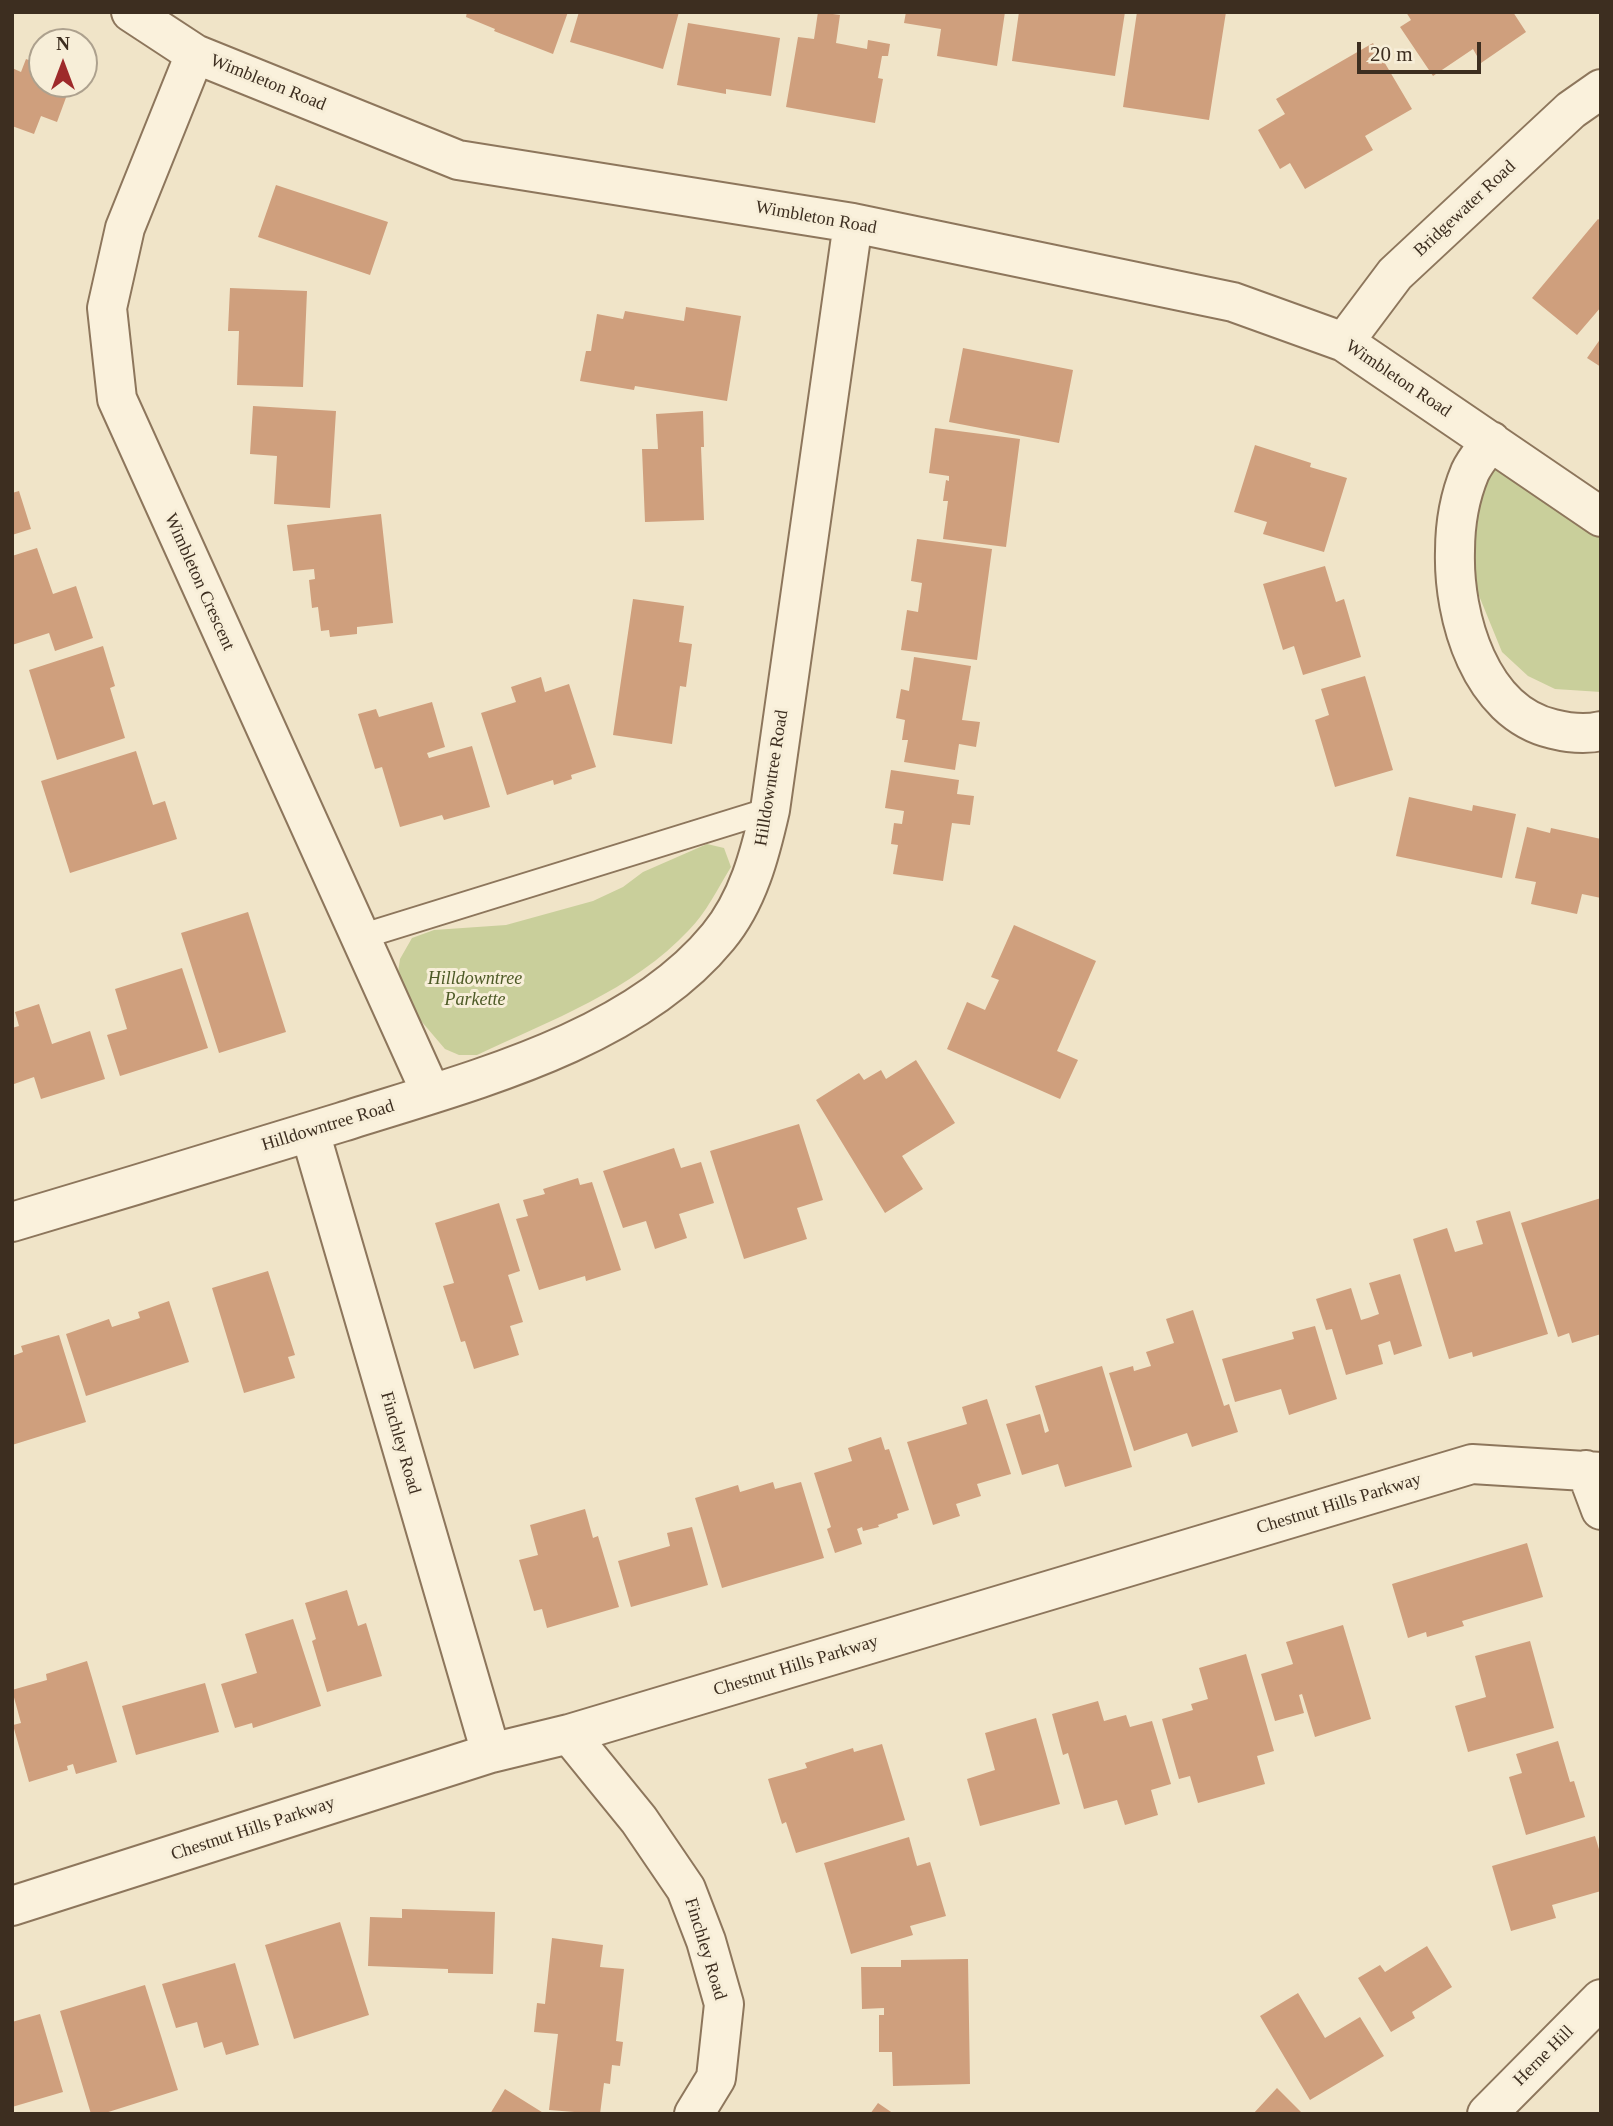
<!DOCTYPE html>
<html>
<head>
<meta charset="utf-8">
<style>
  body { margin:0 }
  #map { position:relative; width:1613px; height:2126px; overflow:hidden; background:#f0e4c8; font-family:Georgia,serif }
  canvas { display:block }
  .frame { position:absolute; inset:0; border:14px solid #3d2e20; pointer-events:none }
  .north { position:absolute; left:28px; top:28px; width:70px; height:70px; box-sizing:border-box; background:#f7eed8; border:2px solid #ada18e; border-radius:50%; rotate:0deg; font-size:19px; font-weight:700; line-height:28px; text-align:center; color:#3d2e20 }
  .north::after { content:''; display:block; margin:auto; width:24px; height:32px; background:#9e2a2b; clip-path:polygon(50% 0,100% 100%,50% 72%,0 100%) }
  .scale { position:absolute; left:1357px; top:42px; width:124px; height:32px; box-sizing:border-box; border:4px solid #3d2e20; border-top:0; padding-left:9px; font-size:21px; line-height:24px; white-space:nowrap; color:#3d2e20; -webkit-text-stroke:5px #f7eed8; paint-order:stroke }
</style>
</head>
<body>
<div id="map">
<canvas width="1613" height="2126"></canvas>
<div class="frame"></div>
<div class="north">N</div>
<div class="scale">20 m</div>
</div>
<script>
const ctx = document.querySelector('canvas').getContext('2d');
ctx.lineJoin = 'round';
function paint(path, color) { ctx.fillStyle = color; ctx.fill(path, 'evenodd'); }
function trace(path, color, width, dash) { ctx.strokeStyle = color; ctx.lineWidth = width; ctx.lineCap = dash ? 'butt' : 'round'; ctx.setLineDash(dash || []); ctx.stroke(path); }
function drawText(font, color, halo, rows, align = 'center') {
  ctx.font = font + ' Georgia,serif'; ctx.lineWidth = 6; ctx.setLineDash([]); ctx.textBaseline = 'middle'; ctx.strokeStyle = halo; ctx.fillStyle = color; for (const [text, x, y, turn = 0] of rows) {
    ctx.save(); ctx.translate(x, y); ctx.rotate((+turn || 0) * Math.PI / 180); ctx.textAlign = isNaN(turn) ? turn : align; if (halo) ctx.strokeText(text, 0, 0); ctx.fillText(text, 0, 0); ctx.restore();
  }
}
paint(new Path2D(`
  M1490,461L1601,537V692L1555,689L1528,676L1502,652L1473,581L1467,539Z
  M707,844L724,848L731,867C718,888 706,913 689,930C632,991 551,1020 477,1055H459L445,1049L404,1001L397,979L400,959L412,938L434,930L506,925L593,901L623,887L643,872Z`), '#c9cf9b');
paint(new Path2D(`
  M467,12H568L553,54L494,31L495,29L466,17Z
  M579,12H679L663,69L570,42Z
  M818,12L840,15L836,43L867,49L868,40L890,44L888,56H882L878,78L883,79L875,123L786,107L798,37L814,39Z
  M906,12H1005L997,66L937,56L941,29L904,23Z
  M1019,12H1125L1115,76L1012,61Z
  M1137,12H1226L1209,120L1123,107Z
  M1406,12H1513L1526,32L1481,63L1473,49L1433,76L1400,27L1411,20Z
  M688,23L780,38L771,96L726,89V94L677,85Z
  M1373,43L1412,109L1365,136L1373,150L1305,189L1290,163L1280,169L1258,130L1285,114L1276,99Z
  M26,59L42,65V84H71L57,122L41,116L34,134L12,126V68L21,72Z
  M276,185L388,222L370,275L258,237Z
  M1598,219L1601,221V307L1577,335L1532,298Z
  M230,288L307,291L303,387L237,385L239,331H228Z
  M686,307L741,316L727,401L635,386L634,390L580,381L586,351H591L597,314L623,319L625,311L684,321Z
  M1601,338V367L1587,358Z
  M963,348L1073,370L1059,443L949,422Z
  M253,406L336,411L330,508L274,504L277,456L250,454Z
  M703,411L704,447H701L704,520L645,522L642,449H658L656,414Z
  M935,428L1020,439L1006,547L943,539L948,501H943L946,480L949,481V476L929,473Z
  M1255,445L1311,463L1310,467L1347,478L1324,552L1263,534L1267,522L1234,512Z
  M19,491L31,529L12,535V493Z
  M381,514L393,623L357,627V634L330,637L329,630L321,631L318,607L312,608L309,580L315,579L314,569L293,571L287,525Z
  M917,539L992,549L977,660L901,650L907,610L918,612L922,583L911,581Z
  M37,548L53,594L76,586L93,638L55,651L49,633L12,645V556Z
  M1325,566L1336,602L1344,599L1361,657L1303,675L1294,646L1283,650L1263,584Z
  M633,599L684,606L679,642L692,644L686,687L680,686L672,744L613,735Z
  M103,646L115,686L110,688L125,738L57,760L29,670Z
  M914,657L971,666L962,720L980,722L976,747L959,744L955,770L904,762L908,740H902L905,720L896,718L901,689L909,691Z
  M1365,676L1393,770L1335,787L1315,720L1329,715L1321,689Z
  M541,677L545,692L569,684L596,767L571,775L572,779L554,785L553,780L507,795L481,713L516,702L511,687Z
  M432,702L445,747L427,753L429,758L472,746L490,807L444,820L442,815L400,827L382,767L375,769L358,714L376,709L379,717Z
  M136,751L153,805L165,801L177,839L70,873L41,781Z
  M891,770L959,780L957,794L974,796L970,825L952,823L943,881L893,874L898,845L891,844L894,823L902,824L904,811L885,808Z
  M1409,797L1472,811L1473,805L1516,814L1502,878L1396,856Z
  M1527,827L1550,833L1551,828L1601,839V898L1582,894L1577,914L1531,904L1536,882L1515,878Z
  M248,912L286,1032L219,1053L181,933Z
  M1014,925L1096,961L1057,1051L1078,1060L1060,1099L947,1049L967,1002L985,1010L999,980L991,977Z
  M182,968L208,1048L120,1076L107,1035L127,1029L115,989Z
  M39,1004L52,1044L90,1031L105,1079L41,1099L34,1077L14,1084L12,1028L19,1026L15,1012Z
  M916,1060L955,1123L902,1156L923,1189L885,1213L816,1100L859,1073L864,1080L881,1070L886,1079Z
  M799,1124L823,1200L797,1208L807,1239L744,1259L710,1151Z
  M674,1148L681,1168L701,1162L714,1203L679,1214L687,1238L655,1249L646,1221L623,1228L603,1171Z
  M578,1178L580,1185L592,1182L621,1270L586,1281L585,1276L539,1290L516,1219L528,1216L523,1200L545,1194L543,1189Z
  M1601,1198V1334L1572,1343L1569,1333L1558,1337L1521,1223Z
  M499,1203L520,1271L508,1275L523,1322L510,1326L519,1355L474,1369L465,1341L461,1342L443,1286L454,1283L435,1223Z
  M1510,1211L1548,1334L1473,1357L1472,1352L1449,1359L1413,1239L1447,1228L1455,1252L1483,1244L1476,1221Z
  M268,1271L295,1355L288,1357L295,1378L244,1393L212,1288Z
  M1400,1274L1422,1346L1394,1355L1390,1341L1378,1345L1383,1364L1346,1375L1332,1329L1326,1330L1316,1299L1351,1288L1361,1320L1368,1318L1379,1314L1369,1283Z
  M169,1301L189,1362L86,1396L66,1334L109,1319L112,1327L140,1318L138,1312Z
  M1193,1310L1224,1406L1229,1404L1238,1432L1192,1447L1187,1433L1134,1451L1109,1373L1133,1366L1134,1371L1151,1366L1146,1352L1174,1343L1166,1319Z
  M1315,1326L1337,1399L1289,1415L1281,1389L1235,1402L1222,1359L1294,1339L1292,1332Z
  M59,1335L86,1422L12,1445V1356L23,1352L21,1346Z
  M1102,1366L1132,1467L1065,1487L1058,1464L1022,1475L1006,1424L1040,1414L1045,1433L1049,1431L1035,1386Z
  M987,1399L1011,1474L977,1484L981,1496L956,1504L960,1516L933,1525L907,1442L967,1424L962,1407Z
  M881,1437L885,1450L889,1449L909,1510L897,1514L898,1518L878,1525L879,1527L863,1531L862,1527L857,1529L862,1544L835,1553L827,1529L831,1527L814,1473L852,1461L848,1448Z
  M773,1482L775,1489L801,1482L824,1558L722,1588L695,1498L738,1485L740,1492Z
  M585,1509L593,1538L598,1536L619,1607L547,1628L542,1609L534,1611L519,1560L538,1555L530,1525Z
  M692,1527L708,1585L631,1607L618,1561L670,1546L667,1533Z
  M1527,1543L1543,1597L1462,1621L1464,1626L1427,1637L1426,1632L1408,1638L1392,1584Z
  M347,1590L358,1626L366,1623L382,1676L327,1692L312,1641L316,1639L305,1603Z
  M293,1619L321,1706L253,1728L252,1723L235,1728L221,1684L257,1673L245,1634Z
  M1343,1625L1371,1719L1315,1737L1302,1694L1299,1695L1304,1713L1275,1721L1261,1674L1293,1664L1286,1642Z
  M1530,1641L1554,1728L1468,1752L1455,1706L1486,1697L1475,1656Z
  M1246,1654L1274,1751L1257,1756L1265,1784L1198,1803L1190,1776L1179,1779L1162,1719L1193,1710L1191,1704L1208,1699L1199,1668Z
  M87,1661L117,1762L76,1774L73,1764L67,1766L68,1770L29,1782L13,1725L21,1723L12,1690L47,1680L46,1674Z
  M205,1683L219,1732L136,1755L122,1706Z
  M1098,1701L1104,1721L1126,1715L1130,1727L1152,1721L1171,1784L1151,1790L1158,1815L1125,1825L1117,1800L1084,1809L1068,1753L1063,1755L1052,1714Z
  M1036,1718L1060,1804L980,1826L967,1779L995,1770L985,1733Z
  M1558,1741L1570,1782L1574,1781L1585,1817L1526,1835L1509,1777L1522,1773L1516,1754Z
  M882,1744L905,1820L796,1853L786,1822L782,1824L768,1779L807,1768L805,1763L853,1748L854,1752Z
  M1595,1836L1601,1856V1891L1552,1905L1556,1918L1511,1931L1492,1866Z
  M909,1837L917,1866L930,1862L946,1916L910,1926L913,1935L851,1954L824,1863Z
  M402,1909L495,1912L493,1974L448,1973V1969L368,1966L370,1917L402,1918Z
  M340,1922L369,2015L294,2039L265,1945Z
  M552,1938L603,1945L600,1967L624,1969L616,2041L623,2042L620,2066L612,2065L610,2084L604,2083L600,2114L549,2110L558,2034L534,2032L537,2003L545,2004Z
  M1427,1946L1452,1987L1412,2012L1415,2018L1391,2032L1358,1978L1380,1965L1385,1972Z
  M968,1959L970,2084L893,2086L892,2052H879V2015H884V2008L862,2009L861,1967H901V1960Z
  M235,1963L259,2045L226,2055L222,2042L204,2048L197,2022L176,2028L162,1984Z
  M145,1985L178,2090L102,2114H91L60,2011Z
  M1298,1993L1325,2038L1360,2017L1384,2056L1310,2100L1260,2016Z
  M40,2014L63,2092L12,2107V2022Z
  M1277,2088L1303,2114H1253Z
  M505,2089L545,2114H490Z
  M878,2103L894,2114H870Z`), '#cf9f7d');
const lane = new Path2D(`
  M360,937L770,810`);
const street = new Path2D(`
  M131,12L195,54L458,160L853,223L1233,302L1344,342L1601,517
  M195,54L125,228L107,308L117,399L431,1093
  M1344,342L1395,274L1571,110L1601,89
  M1491,441C1484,451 1475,461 1470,472C1460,496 1455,525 1455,551C1453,617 1480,712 1553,729C1569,733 1585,735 1601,731
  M310,1132L491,1753
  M12,1222C122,1189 233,1156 342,1122C467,1082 632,1042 718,937C748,901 760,854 770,810L853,223
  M1586,1470L1601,1510
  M569,1734L639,1820L686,1889L706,1941L724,2004L716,2078L694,2114
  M12,1906L491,1753L569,1734L1472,1464L1601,1472
  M1487,2114L1601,1999`);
trace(lane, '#8d765c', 28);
trace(street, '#8d765c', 42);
trace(lane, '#faf1dc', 24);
trace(street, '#faf1dc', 38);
drawText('18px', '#3d2e20', '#f7eed8', [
  ["Wimbleton Road",268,83,22],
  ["Bridgewater Road",1465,209,-43],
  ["Wimbleton Road",816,218,10],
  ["Wimbleton Road",1398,379,34],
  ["Wimbleton Crescent",199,582,66],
  ["Hilldowntree Road",772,778,-81],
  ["Hilldowntree Road",328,1126,-17],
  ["Finchley Road",400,1443,74],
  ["Chestnut Hills Parkway",1339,1504,-17],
  ["Chestnut Hills Parkway",796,1666,-17],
  ["Chestnut Hills Parkway",253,1829,-18],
  ["Finchley Road",705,1949,73],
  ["Herne Hill",1544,2056,-45]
]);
drawText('italic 18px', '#4d5a26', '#f7eed8', [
  ["Hilldowntree",475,979],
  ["Parkette",475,1000]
]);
</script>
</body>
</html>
